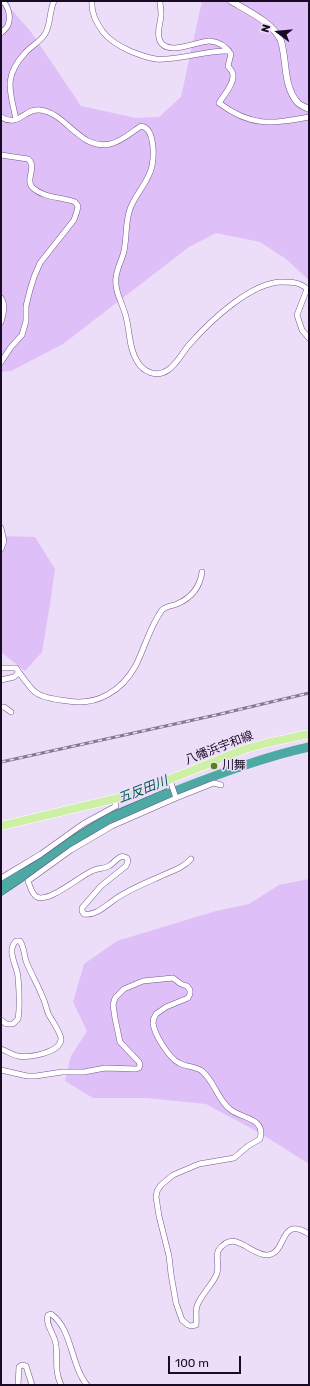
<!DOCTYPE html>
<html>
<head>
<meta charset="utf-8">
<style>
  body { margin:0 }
  #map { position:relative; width:310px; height:1386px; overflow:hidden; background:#ecddf9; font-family:Rubik,sans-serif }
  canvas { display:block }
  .frame { position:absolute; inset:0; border:2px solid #1a0b24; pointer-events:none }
  .north { position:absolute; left:258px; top:12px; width:40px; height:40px; -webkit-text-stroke:3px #ecddf9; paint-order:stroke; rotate:286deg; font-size:11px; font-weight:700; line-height:16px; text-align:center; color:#1a0b24 }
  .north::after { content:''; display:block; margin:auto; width:14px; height:18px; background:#1a0b24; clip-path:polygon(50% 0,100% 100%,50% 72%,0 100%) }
  .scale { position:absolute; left:168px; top:1356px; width:73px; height:18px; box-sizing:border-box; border:2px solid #1a0b24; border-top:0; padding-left:5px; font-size:12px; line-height:14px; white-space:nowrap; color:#1a0b24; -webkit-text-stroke:3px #ecddf9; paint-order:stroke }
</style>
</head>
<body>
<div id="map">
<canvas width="310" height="1386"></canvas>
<div class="frame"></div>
<div class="north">N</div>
<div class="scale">100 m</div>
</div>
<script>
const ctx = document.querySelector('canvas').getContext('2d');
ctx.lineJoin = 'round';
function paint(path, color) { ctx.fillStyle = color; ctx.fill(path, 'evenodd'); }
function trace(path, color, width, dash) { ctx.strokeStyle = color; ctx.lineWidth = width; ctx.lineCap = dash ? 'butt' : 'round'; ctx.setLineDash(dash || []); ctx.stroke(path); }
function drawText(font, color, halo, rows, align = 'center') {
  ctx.font = font + ' Rubik,"Noto Sans JP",sans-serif'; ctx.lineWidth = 3; ctx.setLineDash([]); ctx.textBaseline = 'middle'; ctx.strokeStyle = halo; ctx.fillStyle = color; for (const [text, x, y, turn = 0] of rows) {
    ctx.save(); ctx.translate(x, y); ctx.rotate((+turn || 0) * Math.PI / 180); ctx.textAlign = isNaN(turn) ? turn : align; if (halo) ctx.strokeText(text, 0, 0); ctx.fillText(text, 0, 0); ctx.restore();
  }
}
paint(new Path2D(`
  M1,1H9L11,9L31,32L81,106L136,118L159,117L181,97L202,1H309V280L286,259L260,242L216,233L189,247L63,344L11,371L1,372Z
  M1,536L35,537L55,569L50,604L42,652L25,671L1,652Z
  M309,879V1164L260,1133L206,1104L147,1098H93L65,1081L71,1056L87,1031L73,1002L84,964L117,941L216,911L249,904L279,885Z`), '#dfbff7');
const water = new Path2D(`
  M167,789L171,799C140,812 108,824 79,842C52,859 28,879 1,896V880L36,861L70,837L105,815Z`);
paint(water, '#4ca9a4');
trace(water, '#3d7a7e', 1);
trace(new Path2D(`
  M159,797C207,779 258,758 309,747`), '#4ca9a4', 9);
const minor = new Path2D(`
  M92,1C91,13 96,22 103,32C110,41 119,46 130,51C138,54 147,58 156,59C180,61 204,50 229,51
  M160,1C160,5 161,9 161,14C161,22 157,30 159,38C164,59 199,40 210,41C219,42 226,46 231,54L228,66C230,69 233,71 233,75C234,84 224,95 219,103C251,127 271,124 309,117
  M1,33C3,31 7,28 8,25C11,18 9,6 2,1
  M1,117C19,128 24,108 40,110C67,113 80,151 110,144C121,142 132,132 141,126C155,128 154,156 152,166C149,182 135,194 130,209C125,223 127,237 124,251C122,260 117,268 116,277C114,291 123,304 126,317C130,332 129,349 137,361C143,372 157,378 168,370C177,364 182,353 189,345C209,322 251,282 282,282C291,282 300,282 307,289L297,315L302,330L309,338
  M16,119C10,91 3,77 25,53C31,46 40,42 45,34C51,24 49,12 54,1
  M1,155L28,159C38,167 24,180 33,188C44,198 62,197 75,202L78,206L77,211L74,220L40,263L34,277L30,290L26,306V321L22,335L11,347L1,362
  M1,298C6,305 3,314 1,322
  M1,528L4,541L1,549
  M1,668H16C20,674 31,689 35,692C42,698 59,700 68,701C97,706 122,691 136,665C145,647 150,626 162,610C166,606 172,606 177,604C191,598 200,587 202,572
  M1,680L14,677L19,672
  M1,707H4L11,712
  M170,780L176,798L112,826L71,850L28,881C30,886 32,895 37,897C49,903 80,876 92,871C97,868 104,869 109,866C116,862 119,853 127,858L128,861L126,866L101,886L82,908V911L84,914C96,916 105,906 114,900C128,890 143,884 159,877C171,871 182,869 191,859
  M176,798L214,783L221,785
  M1,878L41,854L83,824L116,806L114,799
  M1,1020L6,1024H13L18,1019C20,1007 19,989 18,977C17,965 6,951 16,941H20C24,947 24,954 26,961C31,974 38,985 43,998C46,1003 46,1010 49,1015C52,1021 62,1034 61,1040C59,1053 29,1058 18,1056C12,1055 7,1051 1,1049
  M1,1070L27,1076H36L62,1072H84L105,1068L136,1069L139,1068L140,1065L139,1062L120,1042L115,1018L113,1005L115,998L124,989L143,981L173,978L181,984L187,986L190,990V994L188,998L166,1007L156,1014C154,1017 153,1020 153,1023C154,1034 169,1058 179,1063C186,1067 195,1066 202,1071C215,1082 218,1101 231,1110C243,1119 266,1118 260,1139L248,1146L234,1158L199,1164L173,1175L161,1185L157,1191L156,1197L159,1216L169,1256L171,1274L176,1303L182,1320L188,1325L191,1326L196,1325C197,1318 195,1312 197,1306C201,1294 213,1285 217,1273C219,1266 216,1258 218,1251C234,1227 249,1255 267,1255C288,1254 278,1215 309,1234
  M18,1385L19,1367L22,1365L26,1366L32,1385
  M61,1385C54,1369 58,1361 56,1345C55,1334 45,1326 48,1315L51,1314C72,1328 71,1366 87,1385`);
const tertiary = new Path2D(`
  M231,1C246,10 274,23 281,41C287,60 283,87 298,103C301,106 306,107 309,109`);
const primary = new Path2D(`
  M1,826L114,799L136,793L245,749L267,743L309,734`);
trace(minor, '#785491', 6);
trace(tertiary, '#785491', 7);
trace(primary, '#fff', 9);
trace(minor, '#fff', 5);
trace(tertiary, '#fff', 6);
trace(primary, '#cdefa6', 8);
const rail = new Path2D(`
  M1,762L216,715L309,693`);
trace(rail, '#857691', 3);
trace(rail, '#ecddf9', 1.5, [4.5]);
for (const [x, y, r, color] of [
  [214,766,4,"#568312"]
]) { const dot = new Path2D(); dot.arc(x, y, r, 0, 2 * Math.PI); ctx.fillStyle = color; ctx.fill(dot); trace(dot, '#ecddf9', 1.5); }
drawText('12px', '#1a0b24', '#ecddf9', [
  ["八幡浜宇和線",219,748,-21]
]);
drawText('12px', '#1a0b24', '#ecddf9', [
  ["川舞",222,766]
], 'left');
drawText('italic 13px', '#045955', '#ecddf9', [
  ["五反田川",143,790,-21]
]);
</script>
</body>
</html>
